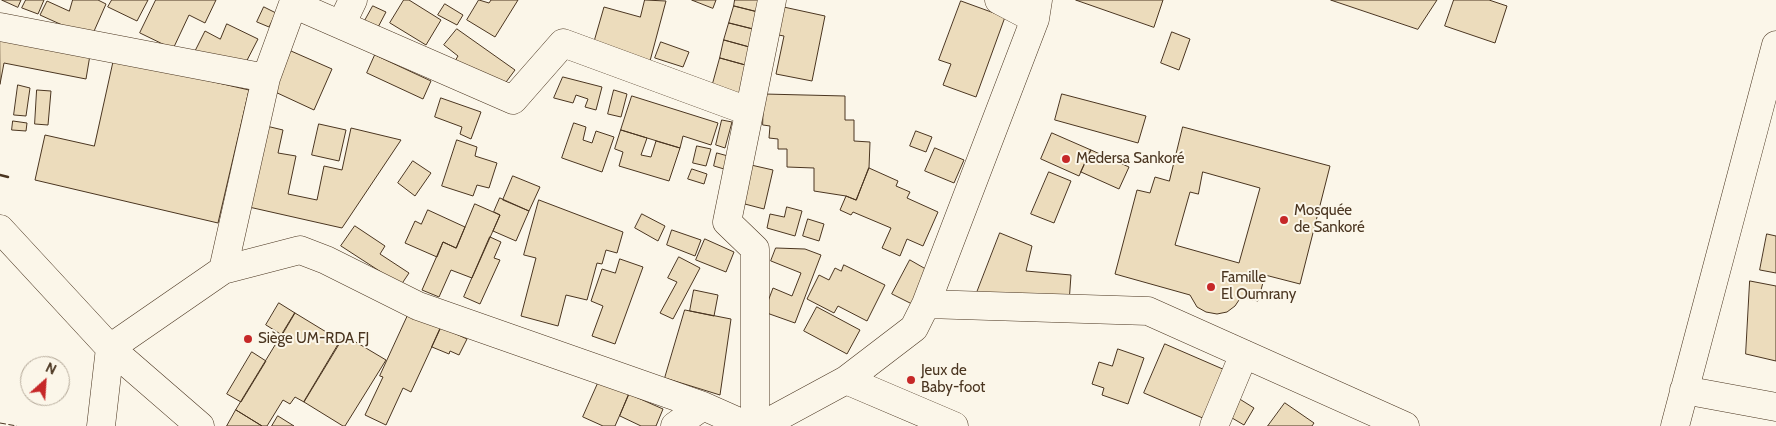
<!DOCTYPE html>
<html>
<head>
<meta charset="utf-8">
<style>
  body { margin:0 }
  #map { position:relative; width:1776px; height:426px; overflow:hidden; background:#fbf6e9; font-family:Cabin,sans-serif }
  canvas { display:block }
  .north { position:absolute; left:20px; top:356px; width:50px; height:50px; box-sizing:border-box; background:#fbf6e9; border:1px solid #b4a999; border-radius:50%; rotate:26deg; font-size:14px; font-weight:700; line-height:20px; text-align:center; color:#4a3520 }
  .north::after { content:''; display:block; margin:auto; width:18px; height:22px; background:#c62828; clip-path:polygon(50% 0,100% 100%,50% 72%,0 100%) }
</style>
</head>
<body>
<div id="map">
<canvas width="1776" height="426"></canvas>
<div class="north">N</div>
</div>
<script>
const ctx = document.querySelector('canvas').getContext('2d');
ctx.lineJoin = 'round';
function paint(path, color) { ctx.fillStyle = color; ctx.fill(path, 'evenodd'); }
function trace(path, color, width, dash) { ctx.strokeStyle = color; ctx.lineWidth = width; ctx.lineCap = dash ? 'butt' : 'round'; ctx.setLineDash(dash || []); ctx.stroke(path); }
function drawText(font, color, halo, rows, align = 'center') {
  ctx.font = font + ' Cabin,sans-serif'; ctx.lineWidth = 4; ctx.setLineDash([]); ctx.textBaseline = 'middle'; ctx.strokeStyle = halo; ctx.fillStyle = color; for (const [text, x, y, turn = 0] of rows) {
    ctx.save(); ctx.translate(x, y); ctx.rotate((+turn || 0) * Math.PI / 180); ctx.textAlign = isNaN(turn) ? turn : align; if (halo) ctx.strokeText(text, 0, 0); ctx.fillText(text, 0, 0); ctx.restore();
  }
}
const building = new Path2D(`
  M2,0H21L18,7Z
  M26,0H44L38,14L22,8Z
  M73,0H98L106,4L91,38L40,15L47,1L69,11Z
  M112,0H148L137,21L108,7Z
  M156,0H216L205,23L189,15L173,49L140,33Z
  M404,0H409L441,20L426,45L390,23Z
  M479,0L489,3L491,0H518L495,37L467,20Z
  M645,0L666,1L650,61L593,45L604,7L640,17Z
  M692,0H716L713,8Z
  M735,0H766L762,13L734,6Z
  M1076,0H1163L1154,27Z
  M1331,0H1437L1418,29Z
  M1454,0H1489L1507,6L1495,43L1445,26Z
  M961,1L1005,17L976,97L943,85L951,64L939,60Z
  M445,4L463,15L457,25L438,15Z
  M373,6L386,12L375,33L362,26Z
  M734,6L762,13L757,30L729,23Z
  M779,6L825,16L812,81L776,74L784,36L773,34Z
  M264,7L276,13L269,27L257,22Z
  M729,23L757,30L753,48L724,40Z
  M227,24L258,39L242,70L192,57L205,31L220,39Z
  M457,29L515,70L498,93L455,61L458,56L444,45Z
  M1172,32L1190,39L1179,70L1161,63Z
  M0,38L90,55L86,79L4,63L0,84Z
  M724,40L753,48L749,66L720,58Z
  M661,42L689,52L683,67L655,58Z
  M291,51L332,69L314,110L273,91Z
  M375,55L431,81L423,99L367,73Z
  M720,58L749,66L740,95L712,87Z
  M114,59L249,90L218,223L35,180L45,135L94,146Z
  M563,77L602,87L596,110L585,107L588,99L576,95L573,103L554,98Z
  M18,85L30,88L26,116L14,115Z
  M37,90L51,91L48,125L35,124Z
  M614,90L627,94L621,117L608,114Z
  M764,94L845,96V120H854V141L870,142L869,168L856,200L846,196L814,191V168L787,167V149H778V139L769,138L770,126L763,125Z
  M1062,94L1146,116L1138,143L1055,120Z
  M632,96L718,123L711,145L683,136L680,148L621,130Z
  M441,98L481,112L471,139L460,134L462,127L435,117Z
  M722,120L732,122L725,148L716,145Z
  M13,121L27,123L26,131L12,130Z
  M574,123L586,127L583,140L592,143L596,131L614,137L602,172L562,158Z
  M258,124L283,130L278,153L296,156L288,194L317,200L324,166L342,170L351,128L401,140L342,228L240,205Z
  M319,124L346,130L339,161L312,155Z
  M1183,127L1330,166L1300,284L1265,275L1258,301L1241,297L1235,306L1227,312L1217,314L1206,312L1197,307L1190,295L1115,274L1137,190L1150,193L1155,177L1169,181ZM1203,172L1260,188L1239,263L1175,245L1190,192L1198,194Z
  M621,130L647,138L641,155L651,157L656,141L680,148L669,181L619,166L623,152L615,149Z
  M916,131L932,137L926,152L910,146Z
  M1052,133L1091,150L1079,176L1041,159Z
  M457,140L477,147L475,156L497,163L489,188L477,185L473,196L442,186Z
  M697,146L711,149L706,166L693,163Z
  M935,148L964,160L954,183L925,171Z
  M1091,150L1129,167L1119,189L1081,172Z
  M717,153L728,156L724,169L714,166Z
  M413,161L431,173L415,196L398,183Z
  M751,165L773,170L764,209L741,203Z
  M869,168L898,181L896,186L910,192L907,198L938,212L923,246L907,239L900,256L882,248L891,228L853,212L851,215L840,210L846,196L856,200Z
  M692,169L707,174L704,184L688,179Z
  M1049,172L1071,181L1054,223L1031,214Z
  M513,176L540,187L529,211L503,200Z
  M500,198L529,211L516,241L493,231L500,215L494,212Z
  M539,200L623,232L617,253L606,250L602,264L597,263L587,300L566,295L558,326L521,316L536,258L524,255Z
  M475,204L500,215L472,278L451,270L439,297L422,290L443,242L456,248Z
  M787,207L802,211L795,236L767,228L770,214L784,217Z
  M428,210L465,227L456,248L443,242L437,257L405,243L415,221L421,224Z
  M642,214L665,226L658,241L635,228Z
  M808,219L824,224L819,241L803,236Z
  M355,226L385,246L380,254L409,273L401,285L341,246Z
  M672,230L701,240L695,256L667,245Z
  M1000,233L1032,246L1026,271L1071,275L1069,303L976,295Z
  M1767,234L1776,236V273L1760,270Z
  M490,237L501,242L494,258L500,260L480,304L464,297Z
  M705,239L734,252L726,272L696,260Z
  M776,248L805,249L821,255L795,323L764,312L773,288L792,296L801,273L771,261Z
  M679,257L700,268L673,319L660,313L677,282L668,278Z
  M620,259L643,267L615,344L592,336L603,306L591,301L602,269L615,273Z
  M910,260L931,272L914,305L892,294Z
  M844,265L885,285L867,321L838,306L834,313L807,299L819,275L829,280L835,268L841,271Z
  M1750,281L1776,286V361L1746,354Z
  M694,290L718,295L714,316L690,311Z
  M279,303L295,313L282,335L266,325Z
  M817,307L860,330L847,354L804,331Z
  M685,310L731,319L720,395L665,378Z
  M295,313L341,341L304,402L295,397L290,404L283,400L267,426H262L236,410Z
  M409,313L441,327L411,392L403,388L386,425L365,415L383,377L380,376Z
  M441,327L467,339L459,355L450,351L449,354L432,347Z
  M344,335L386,360L345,426H343L304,402Z
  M1165,344L1225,370L1205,419L1144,393Z
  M1118,349L1144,358L1128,404L1102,395L1104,388L1092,384L1099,362L1112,366Z
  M252,352L266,361L241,402L227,394Z
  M599,381L629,394L615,426H603L583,417Z
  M629,394L663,409L656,426H641L620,416Z
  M1238,398L1254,408L1244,425L1227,415Z
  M1285,403L1314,423L1312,426H1268Z
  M236,410L262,426H227Z
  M278,416L294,426H272Z`);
paint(building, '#ecdcbc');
trace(building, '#4a3520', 1);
const minor = new Path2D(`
  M999,0L1035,19
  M341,25L353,0
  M0,27L266,78
  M0,229L110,348L200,426
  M223,270L266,78L293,4L513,100L563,43L748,111
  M926,304L1148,311L1405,426
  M846,380L954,426
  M1684,390L1776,407
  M101,426L110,348L223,270L300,250L326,260L418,306L703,406L748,426
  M675,426L703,406
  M755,426V249L727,222L772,0
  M761,426L846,380L914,328L926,304L1035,19L1038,0
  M1214,426L1244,354
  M1675,426L1776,45`);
trace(minor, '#4a3520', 29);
trace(minor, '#fbf6e9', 28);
trace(new Path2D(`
  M0,423L17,426`), '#4a3520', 1, [6, 2.5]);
trace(new Path2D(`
  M0,175L8,177`), '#4a3520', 2.5);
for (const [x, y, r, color] of [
  [1066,159,5,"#c62828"],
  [1284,220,5,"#c62828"],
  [1211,287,5,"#c62828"],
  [248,339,5,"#c62828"],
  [911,380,5,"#c62828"]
]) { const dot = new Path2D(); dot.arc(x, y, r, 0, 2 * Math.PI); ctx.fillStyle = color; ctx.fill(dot); trace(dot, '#fbf6e9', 2); }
drawText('15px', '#4a3520', '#fbf6e9', [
  ["Medersa Sankoré",1076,159],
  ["Mosquée",1294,211],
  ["de Sankoré",1294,228],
  ["Famille",1221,278],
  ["El Oumrany",1221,295],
  ["Siège UM-RDA FJ",258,339],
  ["Jeux de",921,371],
  ["Baby-foot",921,388]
], 'left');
</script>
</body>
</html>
